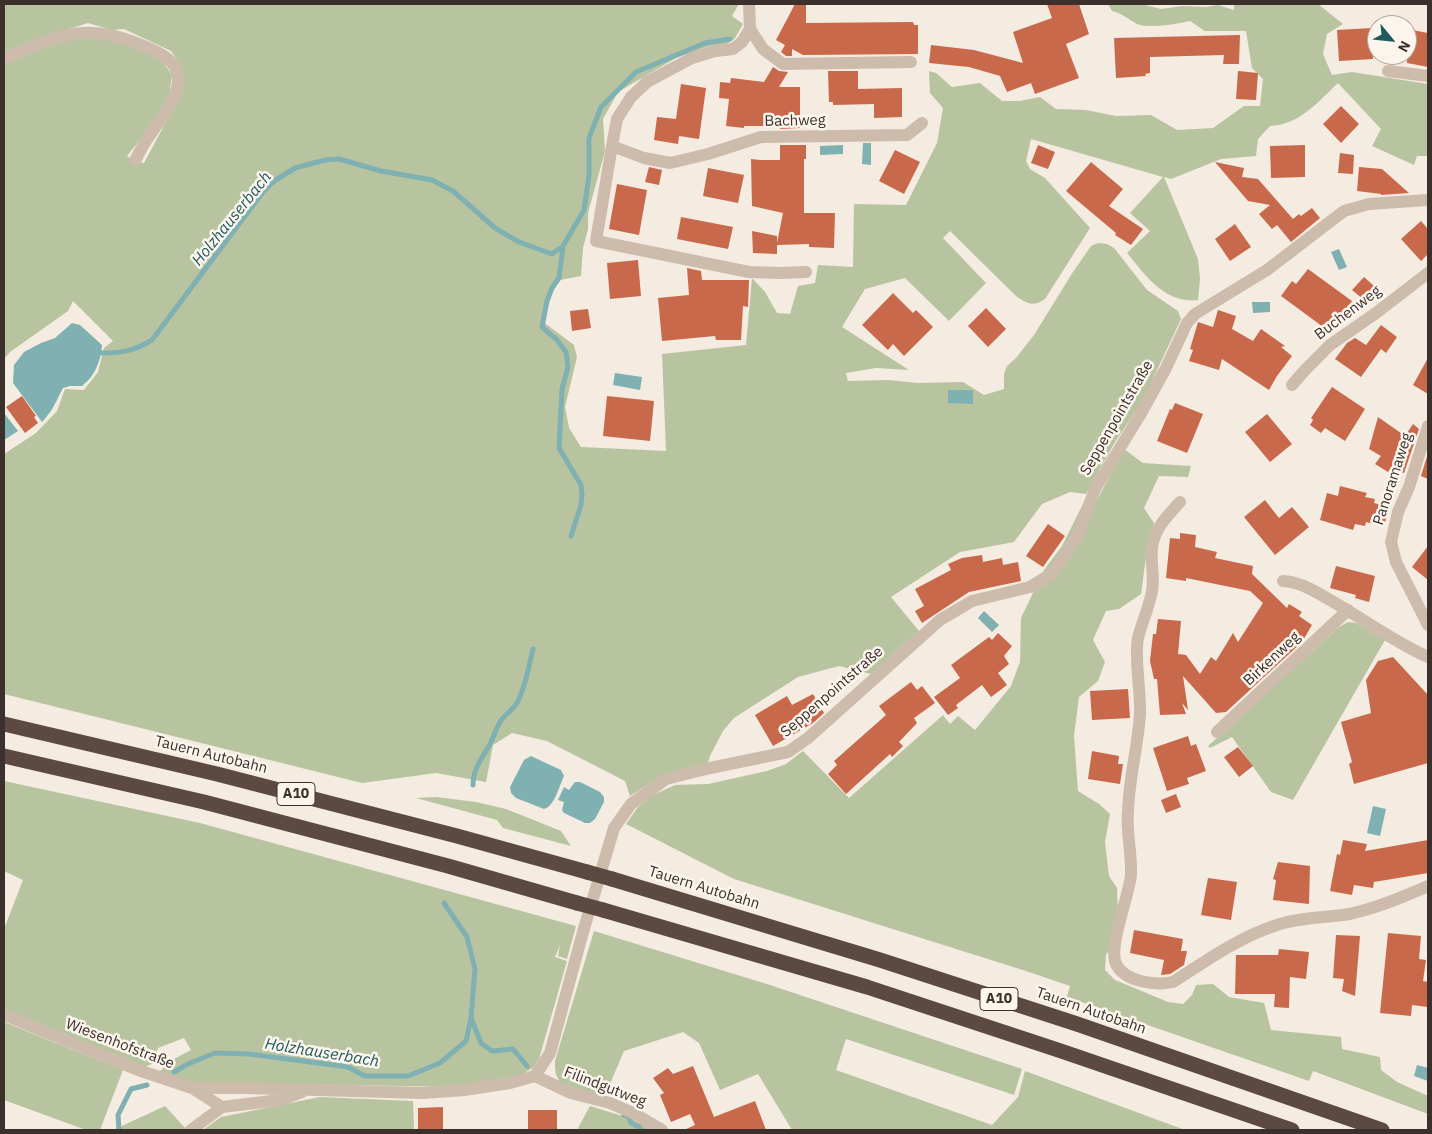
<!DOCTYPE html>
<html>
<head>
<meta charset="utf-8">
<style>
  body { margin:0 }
  #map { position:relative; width:1432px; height:1134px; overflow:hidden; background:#f4ebe1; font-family:"IBM Plex Sans",sans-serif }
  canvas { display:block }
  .frame { position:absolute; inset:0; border:5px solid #3b302b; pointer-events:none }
  .north { position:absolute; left:1367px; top:15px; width:50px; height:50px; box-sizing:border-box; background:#fbf5ee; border:1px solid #aea6a0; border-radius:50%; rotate:118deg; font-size:14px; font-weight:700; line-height:20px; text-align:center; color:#3b302b }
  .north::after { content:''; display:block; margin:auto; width:18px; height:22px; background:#1f5a5e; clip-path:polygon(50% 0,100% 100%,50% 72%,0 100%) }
</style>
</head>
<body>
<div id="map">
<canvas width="1432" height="1134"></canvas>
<div class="frame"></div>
<div class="north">N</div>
</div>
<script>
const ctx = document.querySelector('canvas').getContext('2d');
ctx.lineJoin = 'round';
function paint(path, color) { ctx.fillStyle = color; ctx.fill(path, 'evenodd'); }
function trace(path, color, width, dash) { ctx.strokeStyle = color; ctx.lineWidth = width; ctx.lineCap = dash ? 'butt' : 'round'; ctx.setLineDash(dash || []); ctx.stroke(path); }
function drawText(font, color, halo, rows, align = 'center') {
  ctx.font = font + ' "IBM Plex Sans",sans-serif'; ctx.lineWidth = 5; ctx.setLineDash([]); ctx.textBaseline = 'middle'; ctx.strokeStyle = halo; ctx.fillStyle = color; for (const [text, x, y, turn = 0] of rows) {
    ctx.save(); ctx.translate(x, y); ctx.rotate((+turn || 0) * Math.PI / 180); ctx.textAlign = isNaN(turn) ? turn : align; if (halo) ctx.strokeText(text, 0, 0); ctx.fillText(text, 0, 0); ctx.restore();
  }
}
paint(new Path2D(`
  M4,4H739L732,16L743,24L735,38L726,45L707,47L676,58L618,92L603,119L605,151L588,213V229L583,248L581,276L555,281L542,321L574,345L577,357L565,407L569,428L581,447L666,451L662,354L746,345L752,278L765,292L777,313L790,314L798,286L815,283L818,265L853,267L854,204L906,205L937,143L943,108L930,93L929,71L936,73L952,87L980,83L1002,101H1020L1040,97L1056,109L1086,110L1116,116L1151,115L1177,130L1213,128L1244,106H1260L1263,79L1252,68L1246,31H1205L1190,21C1176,24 1150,29 1137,24C1128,19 1122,13 1112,11L1108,4H1141L1161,9L1182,6L1206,7L1218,5L1234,10V4H1318L1343,24L1327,34L1323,54L1332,75L1352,72L1428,84V156H1417L1414,165L1372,146L1381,129L1338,83C1318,102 1299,125 1270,126L1258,139L1256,156L1221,159L1171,179L1164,177L1198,259L1200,279L1198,300C1165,304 1146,276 1127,253L1150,231L1130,213L1163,177L1031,139L1026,161L1030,169L1045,178L1090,228L1045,299C1033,307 1029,304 1017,297L950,231L943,238L986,283L949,321L905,278L865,289L842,327L909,370L876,368L846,373L848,381L889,380L917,383L963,382L984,395L1004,389V374L1007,366L1016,358L1034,335L1073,272L1091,246L1098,243L1107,244L1114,248L1147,290L1178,311L1181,319L1143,400L1115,442L1086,494L1070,492L1042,504L1014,542L960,552L891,597L919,631L871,674L839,666L798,677L734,718L723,731L710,756L707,766L663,775L630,796L625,781L547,741L512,733L493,745L486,782L436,773L362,783L4,694V454L36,433L57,411L65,389L84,390L98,372L104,348L113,341L73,301L68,311L10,352L4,359V62L73,38L100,36L129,44L161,59L172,75L169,97L147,131L127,156L135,161L144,163L182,92L184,79L179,63L171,51L124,29L112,30L88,23L31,41L4,53Z
  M1124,449L1143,463L1191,466L1188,477L1159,476L1144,508L1154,523L1148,542L1141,594L1119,609L1106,611L1093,640L1105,662L1098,681L1079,697L1074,736L1078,791L1099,804L1110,814L1105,842L1109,876L1117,888L1119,942L1106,954L1105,970L1115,980L1168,1002L1183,1004L1192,995L1196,985L1213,984L1229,997L1264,1003L1271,1030L1341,1037L1342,1049L1380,1057L1381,1070L1397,1082L1428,1096V1114L1313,1071L1309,1081L1067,997L1070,986L1026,971L734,879L626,824L638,807L653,795L675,785L708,784L767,771L786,764L803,751L849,798L943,715L950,724L958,716L975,730L1011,686L1020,662L1021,618L1044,570L1062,546L1083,504L1097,500Z
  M1348,622L1356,623L1385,640L1293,800L1271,792L1232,737L1210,748L1208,746L1339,627Z
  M4,781L200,823L576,926L567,959L558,956L560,945L555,957L567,961L539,1059L533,1068L515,1078L455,1087L184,1082L159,1072L172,1060L191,1050L184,1038L158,1048L154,1063L145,1067L4,1009V929L23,880L4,871Z
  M436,797L476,802L506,809L561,831L571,846L503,828L497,820L416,798Z
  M594,931L770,985L1022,1069L1014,1095L846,1039L836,1070L992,1125L1018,1097L1025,1071L1185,1130H792L758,1074L720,1090L699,1043L683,1032L624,1051L604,1098L562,1084C555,1076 555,1071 555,1061Z
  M4,1022L123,1070L100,1130H86L4,1100Z
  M320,1097L413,1101L414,1130H203L221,1117Z
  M165,1106L187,1130H113Z
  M590,1106L629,1118L653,1130H577Z`), '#b8c4a0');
paint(new Path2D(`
  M863,143H871V165L862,164Z
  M843,145V154L820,155V146Z
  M1339,249L1347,267L1339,270L1331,252Z
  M1252,302H1270V312L1253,313Z
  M72,323L80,325L102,345C101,361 95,376 82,386H70L63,388C55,403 54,409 42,422L13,383L14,365L24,352L41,343L55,338Z
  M615,373L642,377L640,390L613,385Z
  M948,390H973V404L948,403Z
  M4,413L18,431L4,440Z
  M984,611L999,625L992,632L978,618Z
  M531,756L561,770L564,776C559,786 555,806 544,809L516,798L511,793L510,787L524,760Z
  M575,782H580L600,792L604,797V802L595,819L590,823H585L564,813L562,810L564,802L558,800L564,787L569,790Z
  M1373,806L1386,809L1380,836L1367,833Z
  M1417,1065L1428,1068V1081L1414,1076Z`), '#7fb0b2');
trace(new Path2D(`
  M102,353C122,353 134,351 152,340L263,192L274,181L295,168L325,160L339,159L381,171L432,180L453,191L495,228L519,242L552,254L563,246
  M571,536L581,505L582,495L581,485L559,448L562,389L568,367L566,352L557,340L542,327L547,301L552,288L559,278L563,246L584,210L589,176V138L601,107L636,72L705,43L730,39
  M473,785C473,770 481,759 489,746C494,737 496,727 502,719C507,713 515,708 518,701C526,685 529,666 533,649
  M471,1018L481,1043L492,1051L513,1049L527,1066
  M174,1072L188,1064L215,1053L249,1054L348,1067L365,1076H408L440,1063L466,1041L471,1018L475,969L467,937L444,903
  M624,1115L629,1117L631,1123L639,1127L641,1130
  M119,1130L118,1115L131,1089L147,1085`), '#7fb0b2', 5);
paint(new Path2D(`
  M795,4H806V23L913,22L914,25H918V54L803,55L792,49V56H786L781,52L785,45L776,40Z
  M1047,4H1079L1089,34L1066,44L1079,78L1035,94L1031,83L1007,92L1000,76L969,67L929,63L931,45L974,50L1023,63L1013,32L1052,18Z
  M1372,28L1373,59L1339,61L1337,30Z
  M1407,29L1428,33V67L1407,63Z
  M1240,35L1239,64H1223L1224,55L1150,57V73L1145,74L1146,76L1116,78L1114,38Z
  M773,67L779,71L788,72L779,87H800V128L780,129V126H744V128L726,126L729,99L719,98L720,82L730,83L731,78L764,82Z
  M828,71H858V89L902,88V117L874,118V104L833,105V102H829Z
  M1238,71L1258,73L1256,100L1236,99Z
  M681,84L706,88L699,139L679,136L678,144L654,140L657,117L676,119Z
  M1341,106L1359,124L1341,143L1323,124Z
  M780,145H806V159H804V213H835L834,248L809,247V244L777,245V254L753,253L752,231L777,236V243L783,213L752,206L751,159L760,160H780Z
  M1038,145L1055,152L1048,169L1031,163Z
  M1305,145V177L1271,178L1270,146Z
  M895,150L920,162L904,194L879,181Z
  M1340,153L1354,155L1353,174L1338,173Z
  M1091,162L1123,189L1109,206L1143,229L1131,245L1115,235L1116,233L1066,191Z
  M1215,162L1244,168L1242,177L1258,179L1293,219L1299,214L1301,216L1312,208L1320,218L1291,242L1277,225L1272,229L1259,214L1270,205L1248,201Z
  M649,167L662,170L659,185L645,182Z
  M1359,167L1382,169L1409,193L1381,195V194L1357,191Z
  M708,168L744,175L738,203L703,196Z
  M617,184L647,190L639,235L609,229Z
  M681,217L733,227L728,249L677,239Z
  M1421,221L1428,229V254L1421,261L1401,239Z
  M1235,224L1251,247L1230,261L1215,239Z
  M638,260L641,296L610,299L607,263Z
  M687,268L701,271L702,280H749L748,307L743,306L741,340H716L715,336L662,341L658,298L689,295Z
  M1308,269L1352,301L1330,332L1281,296L1292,281L1296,284Z
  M1364,277L1374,286L1363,299L1352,290Z
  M893,293L913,313L916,310L933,327L904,356L893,344L888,350L862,325Z
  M986,308L1006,329L988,347L968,326Z
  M588,309L591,328L572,331L570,311Z
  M1218,310L1236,316L1232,329L1253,341L1261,329L1285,346L1281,347L1292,356L1277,376L1269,390L1222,359L1219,370L1189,361L1193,350L1190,349L1198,322L1213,327Z
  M1381,325L1397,337L1386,353L1381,349L1361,377L1335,359L1347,343L1355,338L1366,345Z
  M1428,358V394L1413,385Z
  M1332,387L1365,409L1345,441L1325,428L1321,433L1310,425L1313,420L1311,418Z
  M22,396L36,416L34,417L38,423L25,433L6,407Z
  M607,396L654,401L650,441L603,436Z
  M1175,403L1203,414L1187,453L1157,441L1170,409L1172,410Z
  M1267,414L1292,444L1270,462L1245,432Z
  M1378,417L1405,436L1413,424L1419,429L1404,473L1390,469L1388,472L1375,464L1381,456L1369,449Z
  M1428,453V479L1421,476Z
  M1340,486L1367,493L1365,497L1375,499L1374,503L1389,507L1384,527L1366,522L1365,526L1355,524L1353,530L1320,520L1327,493L1338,496Z
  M1265,500L1279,518L1292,507L1309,527L1275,555L1244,517Z
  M1048,524L1065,536L1043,567L1026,556Z
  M1180,533L1196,535L1195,547L1217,552L1215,558L1253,566L1252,574L1287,608L1289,604L1302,612L1299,616L1312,625L1302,642L1226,712L1216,713L1183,676L1188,710L1182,703L1186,714L1160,715L1157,679H1154L1150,661L1153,634H1156L1158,619L1181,621L1178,654L1186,655L1200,674L1211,657L1216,661L1233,633L1238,642L1263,603L1250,591L1186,578V581L1166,578L1170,538L1180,539Z
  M1428,546V580L1412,567Z
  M982,555L983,562L1002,558L1003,565L1018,562L1021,581L969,592L922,623L915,611L924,606L915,589L951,570L948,564L962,558Z
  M1336,566L1375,576L1369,602L1355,598L1356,595L1330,588Z
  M998,633L1012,646L1004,656L1009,664L998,673L1007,685L991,697L982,685L956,705L958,708L948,715L934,697L960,678L951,665L989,637L992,640Z
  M1393,657L1428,695V763L1354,784L1349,764L1352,762L1341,722L1371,713L1366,680L1378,661Z
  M911,682L917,690L922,686L935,703L914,718L917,723L899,742L903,746L892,757L890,754L846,794L828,774L837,765L834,761L886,715L879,706Z
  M1128,689L1130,718L1092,720L1090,691Z
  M813,694L824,713L813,723L773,746L755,715L787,696L792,705Z
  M1188,736L1191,746L1196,744L1206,771L1187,778L1189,784L1167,791L1153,748Z
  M1238,747L1253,766L1239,777L1224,757Z
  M1092,751L1119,756L1118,764H1123L1120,784L1088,779Z
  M1176,794L1181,807L1166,813L1161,800Z
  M1343,840L1367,844L1365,851L1428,840V873L1374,882L1373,888L1354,885L1352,895L1330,891L1337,854L1340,855Z
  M1278,862L1310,866L1309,904L1273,900L1276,880L1273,879Z
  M1208,878L1237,882L1231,920L1201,915Z
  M1134,930L1183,939L1181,951H1187L1184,965L1170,974L1161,975L1164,960L1130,953Z
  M1388,933L1421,936L1419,959L1426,960L1423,981L1428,982V1007L1412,1005L1411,1016L1380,1013Z
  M1336,935L1360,936L1355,996L1342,991L1344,979L1333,978Z
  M1279,949L1309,952L1306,979L1290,977L1289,1008L1274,1007L1275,994H1235L1236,955H1278Z
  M693,1066L714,1117L755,1101L766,1130H684L695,1125L690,1114L671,1122L660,1095L664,1093L653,1078L668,1068L673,1074Z
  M443,1107V1130H418V1108Z
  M528,1110H557V1130H528Z`), '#c8694b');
trace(new Path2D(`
  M749,4L750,29L763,49L783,64L911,62
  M750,29L742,42L733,49L715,51L692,58L647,82L631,97L617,119L612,146L644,158L670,163L708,154L761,137L907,135L922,123
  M4,59C63,32 91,21 153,50C166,56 178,64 178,80C178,101 155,126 144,144C141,149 138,155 135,161
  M1388,71L1428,76
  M612,146L596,241L749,272L780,273L806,272
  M1292,385L1305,370L1330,345L1376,313L1428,273
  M1428,426L1409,487L1398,512L1391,542L1396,562L1428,625
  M1180,502C1169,514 1157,526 1153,542C1149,558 1155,575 1152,591C1149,608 1142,622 1138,638C1134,658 1141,691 1140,714C1138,746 1129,778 1128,811C1126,832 1132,854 1131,875C1129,896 1108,947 1116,964C1125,982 1156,986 1173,982C1206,961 1239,937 1277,925C1300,917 1325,918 1349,914C1375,909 1403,897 1428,886
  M1283,581C1301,582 1314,591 1330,600C1362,618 1394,642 1428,657
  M1217,732L1348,610
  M4,1015L138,1070L192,1088L222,1107
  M535,1076L571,1093L610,1103L633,1113L662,1130
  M192,1088H245L423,1093L464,1090L510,1083L535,1076L550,1053L583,932L614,828L631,804L666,779L710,768L788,752L808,738L940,620L972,601L1030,587L1053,573L1078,535L1095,489L1140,415L1166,368L1187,323L1195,314L1267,270L1344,211L1369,204L1428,200
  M191,1130L222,1107L280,1100L302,1092`), '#cdbbac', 12);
trace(new Path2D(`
  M4,724L217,774L457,836L587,872
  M4,756L204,802L448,866L577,903
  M612,879L880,960L1077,1024L1382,1130
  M603,910L867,987L1061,1051L1292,1130`), '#5c4a42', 15);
trace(new Path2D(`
  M587,872L612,879
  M577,903L603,910`), '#5c4a42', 15);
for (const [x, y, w] of [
  [296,794,38],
  [999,999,38]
]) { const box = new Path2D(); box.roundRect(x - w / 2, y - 11.5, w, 23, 4); ctx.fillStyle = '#fbf5ee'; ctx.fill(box); trace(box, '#3b302b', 1); }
drawText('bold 14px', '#3b302b', null, [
  ["A10",296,794],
  ["A10",999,999]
]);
drawText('15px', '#3b302b', '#fbf5ee', [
  ["Bachweg",795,121,-1],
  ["Buchenweg",1348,313,-37],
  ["Seppenpointstraße",1117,418,-60],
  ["Panoramaweg",1393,479,-72],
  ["Birkenweg",1272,659,-43],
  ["Seppenpointstraße",832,692,-41],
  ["Tauern Autobahn",211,755,14],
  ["Tauern Autobahn",704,888,17],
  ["Tauern Autobahn",1091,1011,19],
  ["Wiesenhofstraße",120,1044,21],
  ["Filindgutweg",605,1087,21]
]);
drawText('italic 16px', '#1f5a5e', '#fbf5ee', [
  ["Holzhauserbach",232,219,-51],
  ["Holzhauserbach",322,1053,9]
]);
</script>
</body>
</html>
